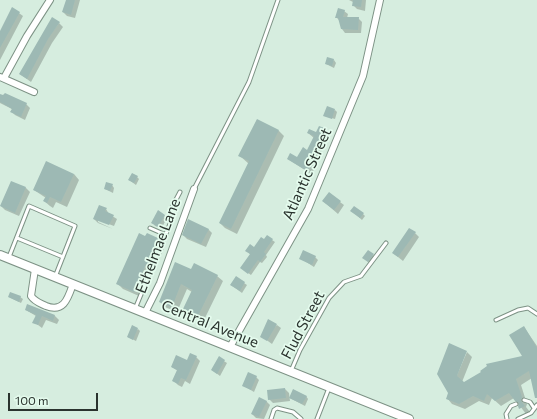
<!DOCTYPE html>
<html>
<head>
<meta charset="utf-8">
<style>
  body { margin:0 }
  #map { position:relative; width:537px; height:419px; overflow:hidden; background:#d6eddf; font-family:Commissioner,sans-serif }
  canvas { display:block }
  .scale { position:absolute; left:8px; top:393px; width:90px; height:18px; box-sizing:border-box; border:2px solid #2a332e; border-top:0; padding-left:5px; font-size:12px; line-height:14px; white-space:nowrap; color:#2a332e; -webkit-text-stroke:3px #e4fbed; paint-order:stroke }
</style>
</head>
<body>
<div id="map">
<canvas width="537" height="419"></canvas>
<div class="scale">100 m</div>
</div>
<script>
const ctx = document.querySelector('canvas').getContext('2d');
ctx.lineJoin = 'round';
function paint(path, color) { ctx.fillStyle = color; ctx.fill(path, 'evenodd'); }
function trace(path, color, width, dash) { ctx.strokeStyle = color; ctx.lineWidth = width; ctx.lineCap = dash ? 'butt' : 'round'; ctx.setLineDash(dash || []); ctx.stroke(path); }
function drawText(font, color, halo, rows, align = 'center') {
  ctx.font = font + ' Commissioner,sans-serif'; ctx.lineWidth = 3.5; ctx.setLineDash([]); ctx.textBaseline = 'middle'; ctx.strokeStyle = halo; ctx.fillStyle = color; for (const [text, x, y, turn = 0] of rows) {
    ctx.save(); ctx.translate(x, y); ctx.rotate((+turn || 0) * Math.PI / 180); ctx.textAlign = isNaN(turn) ? turn : align; if (halo) ctx.strokeText(text, 0, 0); ctx.fillText(text, 0, 0); ctx.restore();
  }
}
paint(new Path2D(`
  M67,0H80L75,18L67,16L63,12Z
  M349,0H366L365,11L357,9L353,5V2Z
  M12,8L23,16L0,60V33Z
  M344,11L348,14L347,18H358L362,22L361,33H345L342,29L340,21L336,17Z
  M59,23L63,27L52,43L31,82L20,74Z
  M334,60L336,63L334,68L326,64Z
  M0,95L26,104L30,108L25,120L15,115L11,111L12,109L0,103Z
  M335,110L337,112L335,119L325,116Z
  M257,120L279,131L284,136L237,234L225,228L220,223L249,164L240,156Z
  M326,130L330,134L318,158V164L311,174L288,159H297L308,151L314,138L308,133H316Z
  M74,174L79,180L67,207L56,202L53,208L50,206L44,201L46,198L34,190Z
  M137,177L139,179L136,185L129,180Z
  M12,182L26,188L30,192L19,216L5,210L1,206Z
  M112,185L114,188L113,193L105,189Z
  M323,201L340,202L344,205L338,214Z
  M106,209L109,214L117,219L114,226L98,220V222L113,229L98,223L94,219Z
  M354,213L363,214L365,216L362,220Z
  M165,215L167,218L161,229L154,225Z
  M208,229L212,233L206,247L187,239L183,235Z
  M415,233L419,237L403,261L393,253Z
  M147,235L160,240L165,246L155,270L152,268L139,296L123,289L118,284Z
  M265,240H272L275,242L266,255L267,257L262,263L260,262L251,275L244,270L251,255L249,253Z
  M373,255L375,257L371,264L366,260Z
  M315,257L318,260L314,267L300,258Z
  M192,270L217,276L223,281L204,320L190,314L185,308L192,292L187,289L177,312L165,307L160,302Z
  M244,283L247,285L242,293L231,285Z
  M9,297H20L23,299L21,303Z
  M26,310L55,316L59,320L57,324L46,320L42,328L34,322L36,316Z
  M277,325L281,328L272,344L261,336Z
  M524,327L537,346V395L532,378L521,385L527,404L526,407L530,412L526,414L514,398L501,406L492,398L489,405L479,401L465,409L452,404L447,398L467,352L472,357L462,382L464,383L523,357Z
  M138,329L140,331L136,341L128,337Z
  M196,357L200,361L190,384L185,381L182,387L178,385L174,381L178,371L172,367Z
  M219,358L227,363L220,376L212,370Z
  M256,377L259,380L254,392L244,386Z
  M285,389L289,393L290,401L273,403L269,399Z
  M306,396L308,399L305,406L290,398Z
  M266,401L270,405L264,419L256,418L252,414Z`), '#0003');
paint(new Path2D(`
  M66,0H75L71,15L62,12Z
  M353,0H362L361,7L352,6Z
  M12,7L20,12L0,48V31Z
  M338,8L345,10L343,17H359L358,30L341,29L338,18H335Z
  M52,17L60,22L48,39L27,79L19,74Z
  M327,57L334,59L332,66L325,64Z
  M5,93L27,103L21,117L10,112L12,109L0,102V94L3,95Z
  M327,106L335,109L332,119L323,116Z
  M257,119L279,130L231,229L219,223L249,161L238,156Z
  M319,126L327,129L315,154L313,158L315,159L307,171L287,159L290,153L297,157L303,147L307,150L314,136L307,133L309,129L316,132Z
  M46,161L74,174L61,202L50,197L47,203L43,201L46,196L33,190Z
  M132,173L138,176L134,183L128,180Z
  M11,181L26,187L15,213L0,206Z
  M106,182L113,184L110,191L104,189Z
  M329,192L341,201L334,210L322,201Z
  M99,205L107,208L105,211L114,215L109,225L93,219Z
  M354,206L364,213L360,218L350,211Z
  M158,210L165,215L158,227L151,223Z
  M188,219L209,229L201,244L182,235Z
  M409,228L416,232L398,257L392,253Z
  M139,233L145,236L147,233L160,239L150,265L146,264L134,292L116,284Z
  M267,235L273,239L264,252L266,254L260,262L258,260L248,274L240,268L250,254L245,251L250,244L254,247L261,237L264,239Z
  M303,250L316,256L312,265L299,259Z
  M368,250L374,254L368,262L362,258Z
  M175,262L191,269L194,263L218,275L198,316L183,309L192,290L181,284L172,307L159,302Z
  M236,276L245,282L240,291L230,285Z
  M10,292L21,296L19,302L8,297Z
  M27,304L55,315L53,321L42,316L38,325L32,323L36,315L25,310Z
  M268,319L277,324L267,341L260,337Z
  M132,325L138,328L133,340L127,337Z
  M524,326L537,348V398H535L529,371L516,379L522,397L521,401L525,406L519,409L518,406L519,403L515,401L509,393L495,401L487,394L484,401L473,396L459,404L446,399L448,393L437,374L449,343L467,351L457,376L464,382L481,372L480,371L487,366L486,364L522,356L509,335Z
  M190,353L197,356L186,380L181,378L178,384L172,381L177,370L171,367L176,355L187,360Z
  M219,356L225,360L217,374L211,370Z
  M248,372L257,376L251,390L242,386Z
  M285,388L286,398L268,400L267,390Z
  M293,389L307,396L302,404L289,398Z
  M259,397L267,401L259,417L251,414Z`), '#9db9b4');
const service = new Path2D(`
  M194,189L249,82L278,0
  M150,228L166,235
  M17,238L63,257
  M9,257L29,206L75,226L55,277
  M135,309L172,219L170,211L180,192
  M496,320L518,310L528,308L537,314
  M291,371L300,350L329,298L344,282L361,276L386,243
  M524,400L530,402L534,408
  M271,419L274,410L277,408L293,412L301,419
  M317,419L329,388
  M507,419L506,414L511,406L516,404
  M518,419L531,413L537,405`);
const minor = new Path2D(`
  M0,77L34,92
  M4,78L27,36L50,0
  M35,269L31,296C35,302 40,303 46,306C64,313 68,298 73,284
  M145,313L160,283L194,189
  M230,347L308,209L363,76L380,0`);
const tertiary = new Path2D(`
  M0,255L409,419`);
trace(service, '#7d9285', 5);
trace(minor, '#7d9285', 8);
trace(tertiary, '#7d9285', 10);
trace(service, '#fff', 3);
trace(minor, '#fff', 6);
trace(tertiary, '#fff', 8);
drawText('15px', '#2a332e', '#e4fbed', [
  ["Atlantic Street",307,174,-66],
  ["Ethelmae Lane",158,246,-69],
  ["Central Avenue",210,324,22],
  ["Flud Street",303,325,-62]
]);
</script>
</body>
</html>
